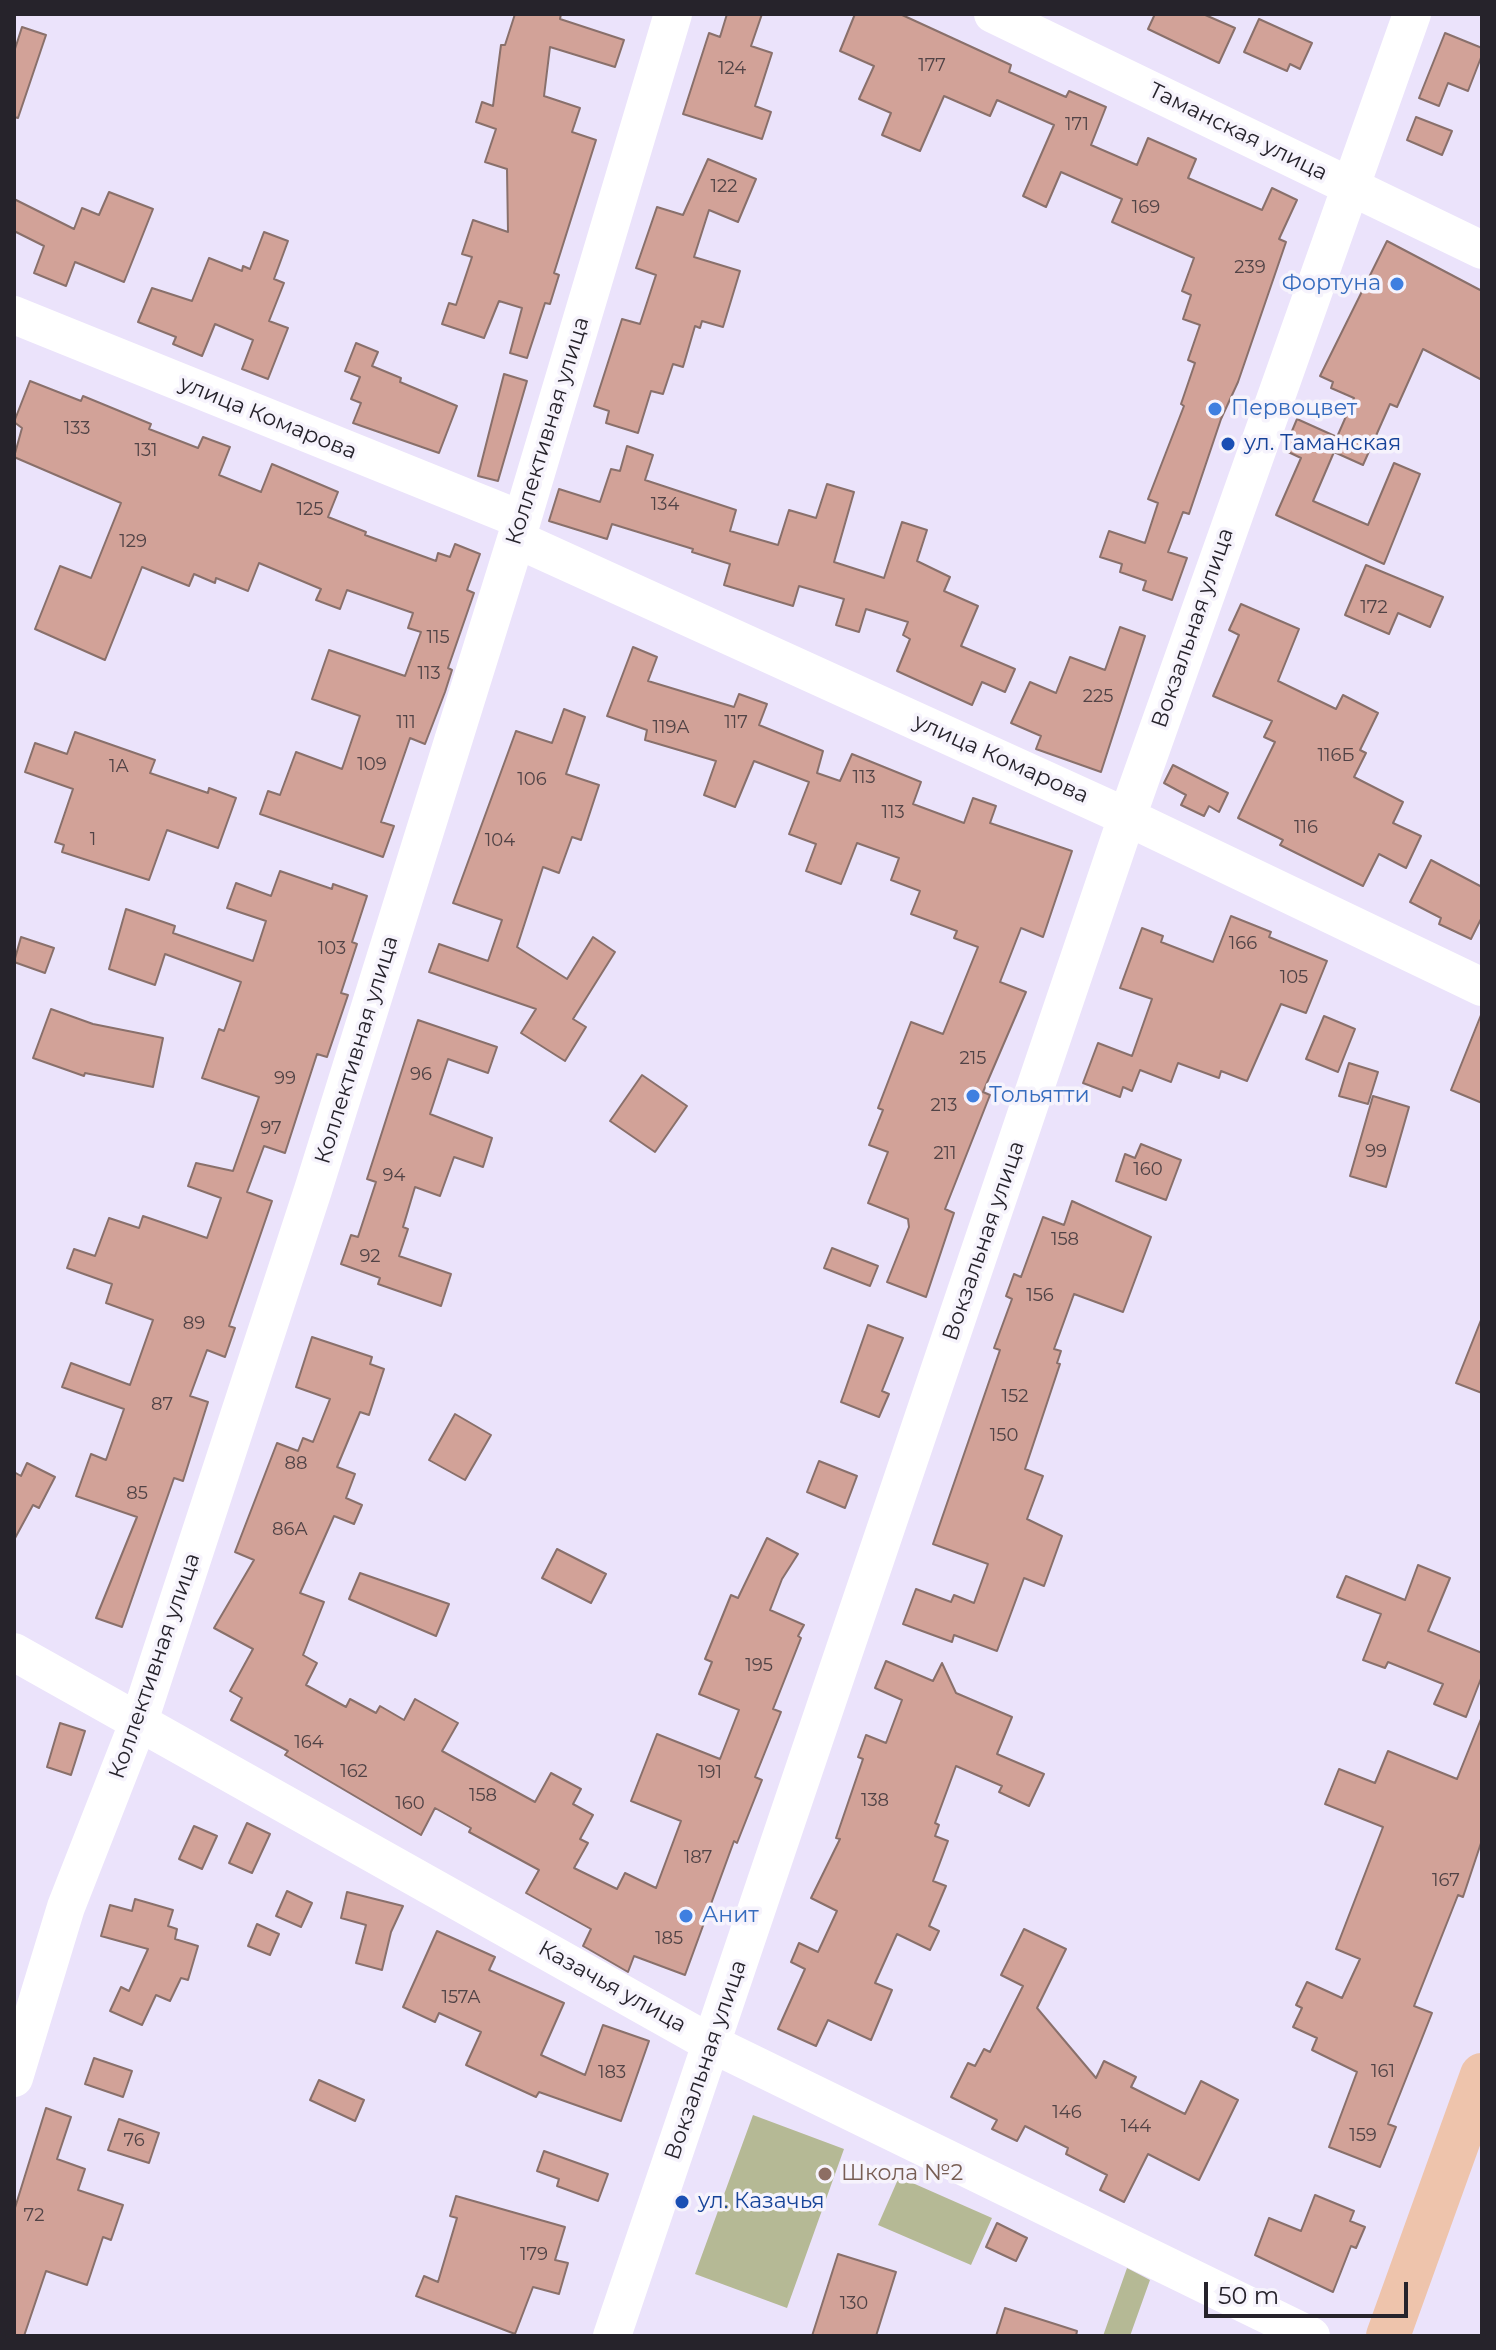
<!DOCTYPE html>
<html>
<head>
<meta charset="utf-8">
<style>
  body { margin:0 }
  #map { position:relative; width:1496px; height:2350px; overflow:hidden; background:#ebe3fb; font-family:Montserrat,sans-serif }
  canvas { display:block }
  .frame { position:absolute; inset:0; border:16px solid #26232b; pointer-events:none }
  .scale { position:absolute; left:1204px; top:2282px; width:204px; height:36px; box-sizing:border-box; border:4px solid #26232b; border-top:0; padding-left:10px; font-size:24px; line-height:28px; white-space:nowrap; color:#26232b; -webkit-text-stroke:6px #f6f3fc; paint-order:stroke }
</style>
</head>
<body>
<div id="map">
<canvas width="1496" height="2350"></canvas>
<div class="frame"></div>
<div class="scale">50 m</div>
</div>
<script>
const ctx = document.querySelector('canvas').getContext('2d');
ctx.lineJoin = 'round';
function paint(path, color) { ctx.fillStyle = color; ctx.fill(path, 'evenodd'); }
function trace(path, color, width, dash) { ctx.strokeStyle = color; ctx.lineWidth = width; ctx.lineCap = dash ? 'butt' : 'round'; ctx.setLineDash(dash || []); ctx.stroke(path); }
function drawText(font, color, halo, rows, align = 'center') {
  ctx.font = font + ' Montserrat,sans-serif'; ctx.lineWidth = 7; ctx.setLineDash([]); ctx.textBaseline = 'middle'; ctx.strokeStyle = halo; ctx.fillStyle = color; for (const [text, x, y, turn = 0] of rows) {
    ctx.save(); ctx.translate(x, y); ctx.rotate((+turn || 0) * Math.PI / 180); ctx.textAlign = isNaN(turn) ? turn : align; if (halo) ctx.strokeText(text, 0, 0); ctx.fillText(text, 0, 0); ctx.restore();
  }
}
paint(new Path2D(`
  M753,2115L844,2149L787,2308L695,2274Z
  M899,2177L992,2218L971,2265L878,2225Z
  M1127,2268L1150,2280L1130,2336H1103Z`), '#b5b995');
const building = new Path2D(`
  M515,14H561L560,19L624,40L615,67L550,47L544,96L580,108L572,132L596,140L554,273L559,275L550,304L545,303L527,358L510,353L522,308L499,301L484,338L442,324L449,303L456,305L472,257L462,254L473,220L508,232L507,169L485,162L496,129L476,122L482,102L493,106L501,45H505Z
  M727,14H762L751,46L772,53L755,106L771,112L762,139L683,114L709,33L720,37Z
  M855,14H900L1011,65L1009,72L1066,97L1069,91L1106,107L1091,145L1137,165L1148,138L1196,159L1188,178L1262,210L1272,188L1297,200L1279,239L1286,242L1238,382L1221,419L1189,514L1183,512L1168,552L1187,558L1172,600L1143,590L1146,581L1120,572L1122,564L1100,557L1109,531L1145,543L1158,503L1148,499L1184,406L1181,404L1195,363L1188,360L1200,325L1183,319L1191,295L1182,291L1194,258L1112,222L1122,199L1061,172L1046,207L1023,196L1054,125L997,100L990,116L944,96L920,151L882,135L891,113L859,99L874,66L840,51Z
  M1155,14H1203L1235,28L1219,63L1148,29Z
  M1259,19L1312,43L1300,69L1290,64L1287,71L1244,52Z
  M22,27L46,35L18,118L14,117V52Z
  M1445,33L1482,48V55L1468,91L1448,83L1439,106L1419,98Z
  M1416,117L1452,131L1442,155L1407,140Z
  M708,159L756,179L738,222L709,210L694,257L740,271L723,327L702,321L700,328L695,326L683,367L673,364L663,394L651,391L638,433L606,423L609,411L594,406L622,319L640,324L656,275L636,268L657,207L683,215Z
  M109,192L153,209L124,282L75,262L66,286L34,273L44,246L14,231V199L74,229L82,208L99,215Z
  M264,232L288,241L274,279L284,283L269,321L288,328L268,379L242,369L253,340L215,324L202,356L173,344L176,337L138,322L152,288L192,301L209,258L242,271L243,266L250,269Z
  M1387,241L1482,291V380L1423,349L1397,407L1390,404L1363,465L1334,452L1313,501L1368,525L1394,463L1420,474L1384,564L1276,515L1301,458L1284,450L1297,419L1337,437L1354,398L1331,388L1333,382L1320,376Z
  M356,343L378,352L372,366L401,378L400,382L457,406L439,453L353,423L361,403L351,399L360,377L345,371Z
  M504,374L527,381L498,481L478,476Z
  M30,381L81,401L83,396L151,424L149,429L198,448L203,437L230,447L219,475L261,492L272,464L338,492L328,517L366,532L365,535L436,561L438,553L450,557L455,544L480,554L467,590L474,593L448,668L452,670L445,692L425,744L410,738L381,822L394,826L383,857L260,814L268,791L280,795L296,752L342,769L360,716L312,699L329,650L405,676L421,632L408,628L413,613L347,590L340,609L316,600L321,589L259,563L248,591L216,578L215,583L194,574L189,586L142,567L105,660L35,629L60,566L91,578L121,503L14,457L22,428L14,422Z
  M627,446L653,455L645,480L736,510L730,531L778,545L789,510L816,518L827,484L854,492L834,562L884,578L902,522L927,530L917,561L950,577L944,591L978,606L961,646L1015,669L1005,692L982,682L972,705L897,671L910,639L903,635L908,622L866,609L859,632L836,625L844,599L799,586L793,606L724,585L730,564L692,552L693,549L612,524L607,539L549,521L559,489L600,502L611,469L620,471Z
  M1366,565L1443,597L1430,627L1398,613L1389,634L1345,615Z
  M1241,604L1299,629L1278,681L1336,709L1343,695L1378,713L1360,750L1366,753L1354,777L1403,802L1393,823L1421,836L1406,868L1379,854L1363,886L1280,845L1283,840L1238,818L1275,742L1264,737L1272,721L1213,696L1239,635L1229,630Z
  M1120,627L1145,636L1101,772L1036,749L1041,736L1011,723L1030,682L1056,693L1070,657L1105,670Z
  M633,647L657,657L648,681L734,707L739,694L767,704L759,725L823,751L817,773L840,781L852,754L921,782L913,804L964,823L973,798L996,806L990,823L1072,851L1043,937L1021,928L1000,982L1026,992L983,1092L990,1095L945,1209L954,1213L926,1297L887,1282L909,1227L908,1219L868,1203L888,1152L869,1145L883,1110L878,1108L911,1022L943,1034L978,947L954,938L957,931L911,914L920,891L891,880L899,858L857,843L841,884L806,871L816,844L789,834L809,782L754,761L735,807L704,795L716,761L645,740L647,730L607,716Z
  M564,709L585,717L566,774L599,785L581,840L572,837L559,873L543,867L517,947L567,979L593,937L615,952L573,1019L586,1027L565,1061L521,1033L536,1009L429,972L439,944L488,961L502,920L453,903L516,731L552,743Z
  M75,732L155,760L150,773L208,793L209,788L236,798L218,848L167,830L149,880L62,852L64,845L55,842L73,789L25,772L35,743L67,754Z
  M1173,765L1228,793L1219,812L1209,806L1204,816L1181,805L1186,795L1164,783Z
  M1431,860L1482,887V917L1471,939L1439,924L1441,918L1410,902Z
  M280,871L332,889L333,884L367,896L352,942L357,944L341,993L348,995L327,1057L317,1054L285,1153L264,1146L247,1192L272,1201L229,1326L235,1328L225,1357L207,1350L190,1396L208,1402L183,1481L174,1478L122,1627L96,1618L137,1517L76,1496L91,1454L106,1460L124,1409L62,1387L71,1363L130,1385L153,1320L106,1303L112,1284L67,1268L74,1249L95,1256L109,1218L139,1228L143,1216L207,1238L221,1198L188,1186L196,1163L233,1171L259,1097L202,1078L219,1029L224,1031L241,982L165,954L155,985L109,969L126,909L175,926L173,933L253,961L266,921L227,908L236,883L271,896Z
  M1231,916L1271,932L1269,937L1327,961L1306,1013L1281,1004L1247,1081L1221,1071L1219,1078L1178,1063L1171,1082L1140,1070L1132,1091L1123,1087L1120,1097L1083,1083L1098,1043L1132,1056L1152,999L1120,988L1142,928L1163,936L1161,942L1213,962Z
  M21,937L54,948L45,973L14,962Z
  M51,1009L93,1024L163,1038L153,1087L85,1073L84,1076L33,1058Z
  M1481,1015H1482V1103L1451,1090Z
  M1324,1016L1355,1029L1338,1072L1306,1059Z
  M418,1020L497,1047L488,1073L448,1059L430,1114L492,1138L483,1167L454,1157L440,1196L415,1187L403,1227L408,1229L399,1256L451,1274L441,1306L378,1284L380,1278L341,1264L351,1235L358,1237L376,1182L367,1179Z
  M1349,1063L1378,1072L1368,1104L1339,1096Z
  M642,1075L687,1106L655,1152L610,1121Z
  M1373,1096L1409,1107L1386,1187L1350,1176Z
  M1141,1144L1181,1160L1166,1200L1116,1181L1125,1154L1135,1158Z
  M1072,1201L1151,1237L1123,1312L1074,1294L1054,1349L1061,1351L1057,1363L1060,1364L1025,1469L1043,1476L1027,1519L1062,1536L1044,1586L1024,1578L997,1651L954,1635L952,1642L903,1624L916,1589L951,1602L954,1595L974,1603L988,1564L933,1544L1000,1350L994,1348L1012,1299L1006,1296L1014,1274L1021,1277L1043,1217L1064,1225Z
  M832,1248L878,1266L870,1286L824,1268Z
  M1481,1320H1482V1393L1456,1383Z
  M868,1325L903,1338L882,1391L889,1394L879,1417L841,1402Z
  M312,1337L372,1357L370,1364L384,1369L369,1415L360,1412L337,1467L355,1474L346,1498L362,1505L354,1524L334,1516L300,1593L324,1602L303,1655L317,1663L306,1685L346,1707L350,1699L376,1713L380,1706L404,1720L415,1699L458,1723L442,1751L535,1802L551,1773L581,1789L573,1804L593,1815L580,1839L588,1843L574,1868L617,1889L625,1873L656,1888L681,1821L631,1801L657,1734L720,1759L739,1710L699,1694L712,1662L705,1659L731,1595L738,1598L767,1538L798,1554L782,1579L770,1610L804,1625L798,1636L801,1638L773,1709L781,1712L755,1777L762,1780L737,1843L734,1841L685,1975L634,1956L628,1972L590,1950L583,1946L591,1929L526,1893L539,1870L469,1832L471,1828L435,1808L421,1835L285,1755L288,1751L231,1720L242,1698L230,1691L253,1649L214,1628L254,1560L235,1552L277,1443L298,1451L303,1438L313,1442L330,1399L296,1387Z
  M455,1414L491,1435L465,1480L429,1460Z
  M819,1461L857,1476L845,1508L807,1492Z
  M27,1463L55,1477L39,1508L33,1505L14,1540V1472L21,1476Z
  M557,1549L606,1574L591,1603L542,1578Z
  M1418,1565L1450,1578L1428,1631L1482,1653V1676L1466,1717L1434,1704L1443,1684L1388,1662L1385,1668L1363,1660L1381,1614L1337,1597L1346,1576L1405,1600Z
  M360,1573L449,1604L436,1636L349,1599Z
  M886,1661L933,1681L942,1663L956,1693L1012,1717L997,1754L1044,1774L1029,1806L999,1792L1002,1786L956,1766L935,1823L939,1825L935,1836L948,1841L933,1881L946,1886L929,1926L939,1931L930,1950L897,1934L875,1983L892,1990L871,2040L828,2020L816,2046L778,2029L805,1969L791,1962L799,1943L818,1952L837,1911L811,1898L840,1839L836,1838L863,1759L858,1757L866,1735L886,1743L902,1700L875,1688Z
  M1481,1719L1482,1840L1463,1897L1458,1895L1414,2006L1432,2013L1388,2124L1396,2127L1380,2167L1329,2147L1357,2072L1312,2050L1317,2038L1293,2027L1302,2008L1296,2005L1307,1982L1342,1998L1360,1959L1336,1949L1383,1827L1325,1804L1339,1769L1375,1783L1388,1751L1457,1779Z
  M60,1723L85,1731L71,1775L47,1767Z
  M247,1823L270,1834L252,1873L229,1863Z
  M194,1826L217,1836L202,1869L179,1859Z
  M287,1891L312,1903L301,1927L276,1916Z
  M347,1892L403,1906L391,1932L382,1970L356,1963L366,1925L341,1918Z
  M135,1899L173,1910L168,1926L177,1929L175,1939L198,1946L188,1980L181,1978L170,2001L156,1995L142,2025L110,2011L121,1987L129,1991L148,1949L101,1936L110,1905L132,1911Z
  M257,1924L279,1934L270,1955L248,1946Z
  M1024,1929L1066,1949L1037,2008L1096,2078L1104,2061L1136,2077L1131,2087L1185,2114L1201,2081L1238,2100L1199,2180L1148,2154L1124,2202L1100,2190L1107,2175L1066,2154L1068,2148L1025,2126L1017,2141L992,2129L997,2120L951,2097L968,2063L975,2066L984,2049L990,2052L1023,1986L1001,1975Z
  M437,1931L495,1957L489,1970L564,2003L541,2055L585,2075L603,2025L649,2041L621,2121L539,2092L536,2097L466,2065L481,2032L439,2013L435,2022L403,2007Z
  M94,2058L132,2071L123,2097L85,2084Z
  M319,2080L364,2100L355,2121L310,2100Z
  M46,2108L71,2117L57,2159L85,2169L78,2190L123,2205L111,2240L103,2237L87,2285L46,2271L24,2336H14V2211Z
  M119,2119L159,2133L149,2163L108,2150Z
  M544,2151L608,2174L598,2201L557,2186L559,2179L537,2171Z
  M1315,2195L1354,2211L1350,2221L1365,2227L1356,2248L1351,2246L1333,2292L1255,2255L1269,2218L1301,2231Z
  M456,2196L565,2227L555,2260L568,2263L559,2294L533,2287L515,2334L416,2296L424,2276L438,2282L457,2218L450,2216Z
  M997,2223L1027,2238L1016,2261L986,2247Z
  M838,2254L896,2272L876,2336H812Z
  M1005,2308L1077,2331L1076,2336H996Z`);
paint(building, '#d2a298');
trace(building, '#89706b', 2);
trace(new Path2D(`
  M993,14L1482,250
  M14,315L522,520
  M516,539L1127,817L1482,987
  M14,1652L712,2044L1311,2336
  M14,2078L66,1907L139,1721L313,1190L522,520L673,14
  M612,2336L1127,817L1412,14`), '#fff', 38);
trace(new Path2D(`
  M1388,2336L1482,2075`), '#eec4ac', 44);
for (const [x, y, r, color] of [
  [1397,284,8,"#3f7fe0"],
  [1215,409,8,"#3f7fe0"],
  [1228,444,8,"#1a4fb4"],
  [973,1096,8,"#3f7fe0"],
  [686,1916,8,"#3f7fe0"],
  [825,2174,8,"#8d6e63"],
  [682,2202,8,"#1a4fb4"]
]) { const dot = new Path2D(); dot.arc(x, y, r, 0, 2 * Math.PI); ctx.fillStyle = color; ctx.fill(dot); trace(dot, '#f6f3fc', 3); }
drawText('18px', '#514346', null, [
  ["177",932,66],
  ["124",732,69],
  ["171",1077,125],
  ["122",724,187],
  ["169",1146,208],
  ["239",1250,268],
  ["133",77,429],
  ["131",146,451],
  ["134",665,505],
  ["125",310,510],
  ["129",133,542],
  ["172",1374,608],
  ["115",438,638],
  ["113",429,674],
  ["225",1098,697],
  ["111",406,723],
  ["117",736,723],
  ["119А",671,728],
  ["116Б",1336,756],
  ["109",372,765],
  ["1А",119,767],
  ["113",864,778],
  ["106",532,780],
  ["113",893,813],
  ["116",1306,828],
  ["1",93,840],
  ["104",500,841],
  ["166",1243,944],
  ["103",332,949],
  ["105",1294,978],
  ["215",973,1059],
  ["96",421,1075],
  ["99",285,1079],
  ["213",944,1106],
  ["97",271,1129],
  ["99",1376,1152],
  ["211",945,1154],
  ["160",1148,1170],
  ["94",394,1176],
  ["158",1065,1240],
  ["92",370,1257],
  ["156",1040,1296],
  ["89",194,1324],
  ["152",1015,1397],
  ["87",162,1405],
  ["150",1004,1436],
  ["88",296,1464],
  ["85",137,1494],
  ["86А",290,1530],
  ["195",759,1666],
  ["164",309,1743],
  ["162",354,1772],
  ["191",710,1773],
  ["158",483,1796],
  ["138",875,1801],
  ["160",410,1804],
  ["187",698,1858],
  ["167",1446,1881],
  ["185",669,1939],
  ["157А",461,1998],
  ["161",1383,2072],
  ["183",612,2073],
  ["146",1067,2113],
  ["144",1136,2127],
  ["159",1363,2136],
  ["76",134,2141],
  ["72",34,2216],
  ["179",534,2255],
  ["130",854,2304]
]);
drawText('22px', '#26232b', '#f6f3fc', [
  ["Таманская улица",1238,132,26],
  ["улица Комарова",268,418,22],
  ["Коллективная улица",548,431,-73],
  ["Вокзальная улица",1193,628,-71],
  ["улица Комарова",1001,759,24],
  ["Коллективная улица",357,1050,-73],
  ["Вокзальная улица",984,1241,-71],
  ["Коллективная улица",155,1666,-71],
  ["Казачья улица",612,1987,29],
  ["Вокзальная улица",706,2060,-71]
]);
drawText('22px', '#366cbe', '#f6f3fc', [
  ["Фортуна",1381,284,"right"],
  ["Первоцвет",1231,409],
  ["Тольятти",989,1096],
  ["Анит",702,1916]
], 'left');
drawText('22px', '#164399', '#f6f3fc', [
  ["ул. Таманская",1244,444],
  ["ул. Казачья",698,2202]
], 'left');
drawText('22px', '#785e54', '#f6f3fc', [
  ["Школа №2",841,2174]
], 'left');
</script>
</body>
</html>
